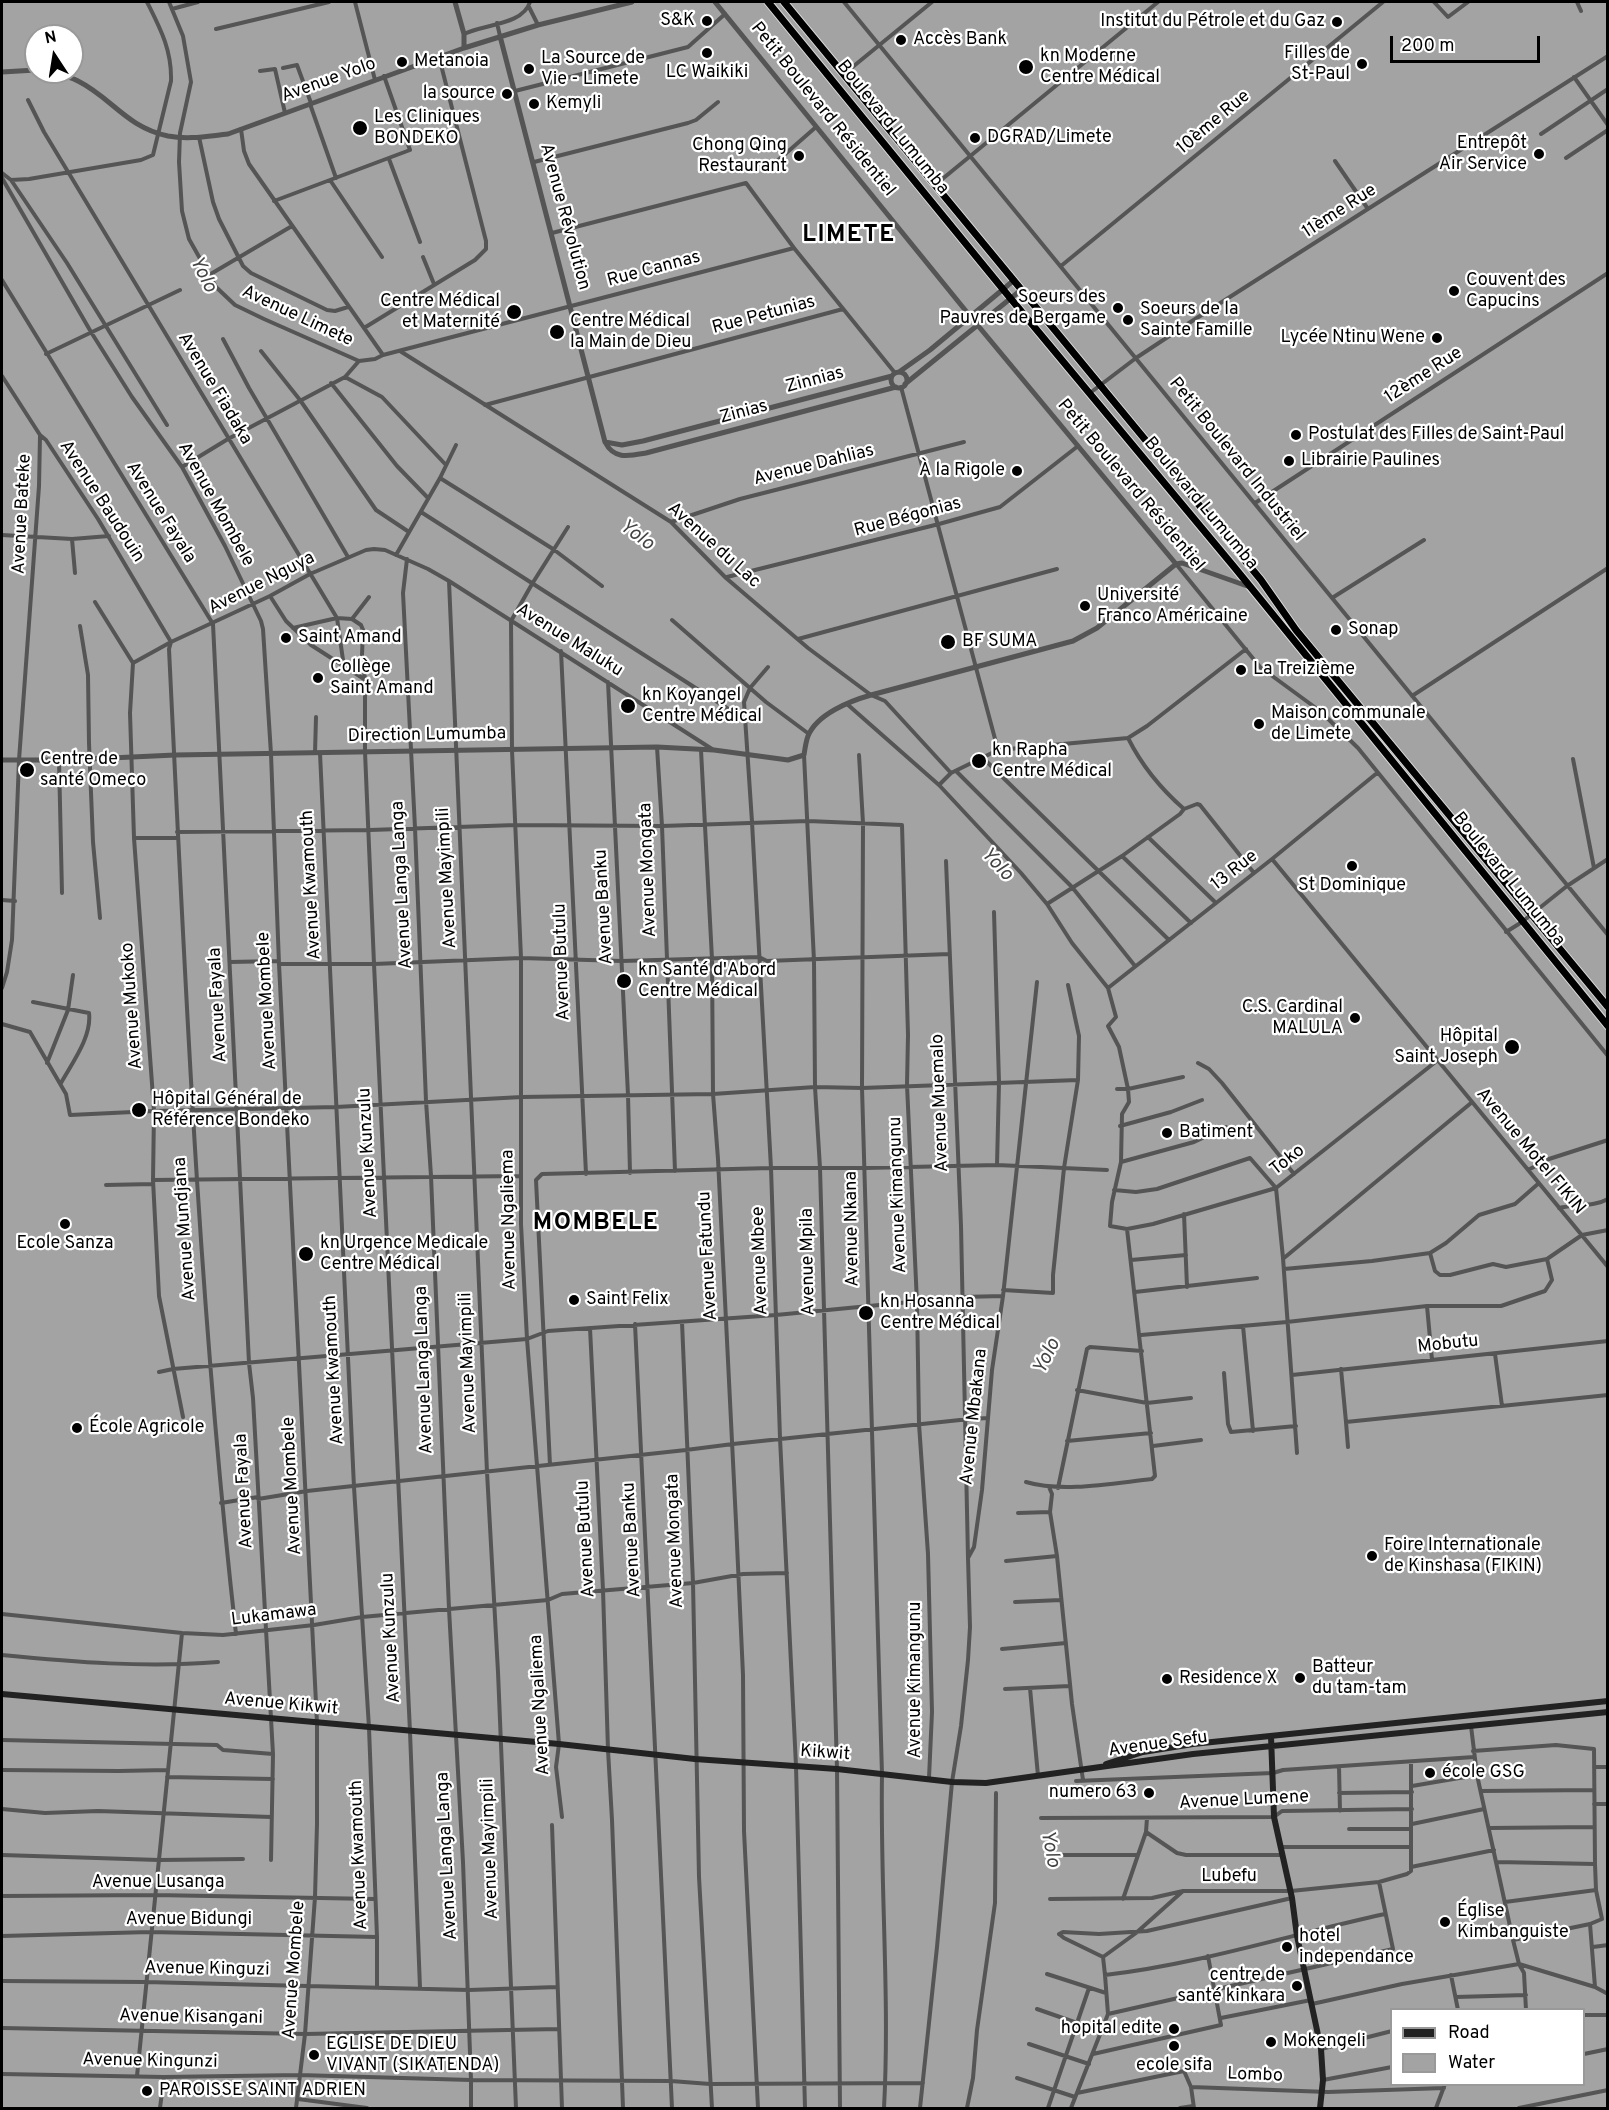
<!DOCTYPE html>
<html>
<head>
<meta charset="utf-8">
<style>
  body { margin:0 }
  #map { position:relative; width:1609px; height:2110px; overflow:hidden; background:#fff; font-family:Overpass,sans-serif }
  canvas { display:block }
  .frame { position:absolute; inset:0; border:3px solid #000; pointer-events:none }
  .legend { position:absolute; left:1390px; top:2008px; width:195px; height:78px; box-sizing:border-box; background:#fff; border:2px solid #999; margin:0; padding:8px 10px; list-style:none; font-size:18px; color:#000 }
  .legend li { display:flex; align-items:center; gap:12px; height:30px }
  .legend b { width:30px; border:2px solid #999 }
  .north { position:absolute; left:24px; top:24px; width:60px; height:60px; box-sizing:border-box; background:#fff; border:2px solid #999; border-radius:50%; rotate:348deg; font-size:16px; font-weight:700; line-height:24px; text-align:center; color:#000 }
  .north::after { content:''; display:block; margin:auto; width:21px; height:27px; background:#000; clip-path:polygon(50% 0,100% 100%,50% 72%,0 100%) }
  .scale { position:absolute; left:1390px; top:36px; width:150px; height:27px; box-sizing:border-box; border:3px solid #000; border-top:0; padding-left:8px; font-size:18px; line-height:21px; white-space:nowrap; color:#000; -webkit-text-stroke:4px #fff; paint-order:stroke }
</style>
</head>
<body>
<div id="map">
<canvas width="1609" height="2110"></canvas>
<div class="frame"></div>
<ul class="legend">
<li><b style="height:8px;background:#222"></b>Road</li>
<li><b style="height:16px;background:#a3a3a3"></b>Water</li>
</ul>
<div class="north">N</div>
<div class="scale">200 m</div>
</div>
<script>
const ctx = document.querySelector('canvas').getContext('2d');
ctx.lineJoin = 'round';
function paint(path, color) { ctx.fillStyle = color; ctx.fill(path, 'evenodd'); }
function trace(path, color, width, dash) { ctx.strokeStyle = color; ctx.lineWidth = width; ctx.lineCap = dash ? 'butt' : 'round'; ctx.setLineDash(dash || []); ctx.stroke(path); }
function drawText(font, color, halo, rows, align = 'center') {
  ctx.font = font + ' Overpass,sans-serif'; ctx.lineWidth = 4.5; ctx.setLineDash([]); ctx.textBaseline = 'middle'; ctx.strokeStyle = halo; ctx.fillStyle = color; for (const [text, x, y, turn = 0] of rows) {
    ctx.save(); ctx.translate(x, y); ctx.rotate((+turn || 0) * Math.PI / 180); ctx.textAlign = isNaN(turn) ? turn : align; if (halo) ctx.strokeText(text, 0, 0); ctx.fillText(text, 0, 0); ctx.restore();
  }
}
paint(new Path2D(`
  M2,2H1607V2108H2ZM36,36H72V72H36ZM1392,2010H1584V2084H1392Z`), '#a3a3a3');
const trunk = new Path2D(`
  M768,2L1011,299L1235,568L1608,1026
  M784,2L1261,580L1296,630L1608,1007`);
trace(trunk, '#dbdbdb', 9);
trace(new Path2D(`
  M169,2L183,36L191,82L180,133L179,162L182,211L189,239L216,287L235,305L264,319L359,361L375,359L383,355L794,248
  M355,2L375,80
  M844,2L1608,935
  M1434,2L1448,17L1468,2
  M1577,2L1581,11
  M529,7L538,25
  M172,9L198,2
  M497,23L500,36
  M216,29L329,2
  M464,34C484,24 523,25 530,2
  M283,68L297,65L311,103
  M260,71L275,69L285,113
  M844,74L932,2
  M1574,77L1608,125
  M515,91L688,47L725,14
  M28,100L44,132L337,618L344,667
  M310,104L336,178
  M241,129L244,151L249,164L383,355
  M1541,134L1608,89
  M199,137L213,202L219,219L243,266L251,273L327,310L335,311L348,307
  M1566,158L1608,130
  M389,159L420,242
  M1335,161L1368,209
  M534,162L688,123L696,120L718,102
  M776,162L816,127
  M2,173L11,180L29,179L141,160L153,155L171,81C172,50 160,28 147,2
  M2,178L91,332L132,397L182,467L225,546L261,621L263,629L271,754L279,964L317,1723V1824L315,1897L305,2034L296,2108
  M11,180L67,263L167,425
  M330,180L382,257
  M935,185L1158,2
  M274,201L410,150L384,76
  M552,233L746,183L794,248L895,373
  M423,257L434,284
  M1061,266L1383,2
  M209,275L292,226
  M2,280L213,624L249,1363L253,1398L273,1754L271,1860
  M364,328L475,260L486,249V241L439,57
  M223,339L249,388L348,557
  M261,351L300,400L376,510L409,532
  M400,351L671,522L726,578L808,648L871,695L885,701L951,773
  M46,354L180,290
  M2,376L40,435L46,440L98,519L171,642L169,649C185,978 199,1307 236,1634
  M345,377L382,397L446,465
  M331,383L397,466L428,498
  M901,387L998,750
  M1090,393L1136,358L1189,323L1608,56
  M485,405L843,309
  M182,467L228,439L345,377L359,361
  M440,478L553,549L602,586
  M1255,503L1608,273
  M421,512L744,719
  M671,522L740,499L964,442
  M2,535L72,539L109,536
  M72,539L75,573
  M396,555L440,478L456,445
  M407,559L403,593L415,828L426,1101L431,1176L449,1609L463,1862L471,2080V2108
  M1176,564L1260,667L1320,711L1358,748L1608,1056
  M727,577L939,524L1000,507L1078,446
  M449,581L487,1472L498,1672L516,2108
  M270,596L286,621L311,645L364,679
  M1332,598L1424,540
  M95,602L133,663L130,713L134,838L154,1111L153,1180L159,1296L183,1417
  M352,619L369,597
  M672,620L766,702L809,734
  M80,626L88,675L89,743L93,842L100,918
  M293,628L337,618L352,619L361,625L363,630L362,655L365,679V752L374,964L410,1732L420,1988
  M798,639L1057,569
  M561,651L586,1174
  M133,663L171,642L270,596L310,574L366,550L374,549L385,550L428,569L449,581L712,749
  M768,667L750,688L744,702L752,822L771,1168L780,1438L796,1766L805,2108
  M608,682L628,1095L630,1173
  M1412,696L1608,568
  M847,704L939,785L1021,873L1047,904L1072,943L1108,988L1116,1017L1108,1026L1119,1047L1128,1089L1129,1102L1122,1114L1121,1162L1112,1202L1110,1226L1127,1229L1153,1224L1276,1188L1438,1060
  M1128,738C1142,766 1161,789 1184,809
  M657,747L662,826L675,1171
  M701,750L712,959L713,1094L718,1159L736,1522L743,1675L744,1831L758,2108
  M315,753L316,717
  M320,753L354,1487L369,1728L377,1937V1986
  M804,755L814,961L815,1087L820,1168L837,1769L840,2108
  M859,755L863,823L862,1088L882,1774C880,1885 890,1997 884,2108
  M982,757L1169,940
  M1573,759L1594,868
  M59,760L62,893
  M956,771L1072,887L1135,966
  M939,785L951,773L998,750L1128,738L1147,726L1246,649
  M177,832L370,830L516,825L662,826L808,821L902,825L908,1035L907,1085L917,1303L919,1424L928,1554L932,1712L929,1778
  M1148,837L1216,903
  M134,838H178
  M1122,856L1191,923
  M1272,859L1608,1267
  M946,861L961,1226L968,1558
  M2,900L15,901
  M1047,904L1122,856L1180,814L1184,809L1197,804L1200,805L1254,873
  M994,912L999,1083L997,1165
  M1506,932L1522,922L1567,886L1608,859
  M230,962L279,961
  M279,964H374L521,958L622,961L759,957L767,961L949,954
  M2,988L7,972L12,940L19,760L39,486L40,436
  M1108,988L1272,859L1377,773
  M33,1002L89,1013C92,1037 72,1063 61,1083
  M2,1024L30,1032L66,1094L70,1115L154,1111L336,1107L522,1097L713,1094L815,1087L862,1088L1078,1080
  M47,1063L68,1010L73,975
  M1198,1063L1209,1069L1222,1083L1294,1174
  M1117,1089H1128L1183,1077
  M1120,1126L1171,1112L1202,1100
  M1121,1162L1194,1142L1226,1127
  M1528,1170L1549,1159L1608,1140
  M153,1180L521,1176
  M1539,1183L1515,1204L1479,1215L1446,1243L1430,1253L1435,1271L1440,1275H1450L1493,1264L1506,1267L1547,1259L1582,1235L1608,1230
  M106,1185L153,1184
  M1114,1190L1136,1192L1157,1189L1250,1158L1276,1188L1283,1258L1297,1453
  M1559,1208C1575,1204 1594,1207 1608,1199
  M1184,1214L1187,1287
  M1284,1258L1471,1103
  M1131,1260L1186,1255
  M1284,1269L1372,1261L1430,1253
  M1003,1290L1053,1293V1275L1064,1168L1078,1080L1079,1036L1068,985
  M1135,1292L1257,1278
  M1427,1306L1432,1360
  M682,1322L693,1583L699,1877L712,2108
  M635,1324L672,2108
  M1243,1326L1253,1431
  M590,1328L603,1590L608,1750L612,1820L623,2108
  M1141,1335L1287,1322L1427,1306H1501L1545,1291L1552,1280L1547,1259
  M1495,1354L1502,1406
  M1341,1369L1346,1422L1608,1395
  M159,1372L173,1369L527,1339L548,1331L776,1315L962,1297L1003,1296
  M1224,1373L1228,1424L1231,1432L1296,1426
  M1292,1375L1608,1341
  M1077,1390L1147,1403L1191,1398
  M1346,1422L1348,1447
  M1067,1441L1151,1433
  M1153,1446L1201,1440
  M550,1465L536,1180L542,1174L771,1168H865L997,1165L1107,1170
  M1026,1482C1063,1493 1114,1483 1152,1479L1155,1476L1127,1229
  M1049,1487L1052,1494L1050,1512L1057,1556L1072,1704L1083,1780
  M1058,1488L1087,1349L1090,1347L1142,1351
  M258,1499L307,1491L686,1450L733,1444L960,1420L987,1418
  M221,1503L258,1497
  M1018,1513L1050,1512
  M1006,1561L1057,1556
  M1015,1602L1061,1600
  M2,1614L182,1633L223,1635L314,1625L362,1617L548,1600L562,1594L693,1583L743,1574L787,1573
  M1002,1649L1066,1643
  M2,1655C73,1662 146,1668 218,1662
  M1030,1688L1038,1776
  M1005,1689L1070,1686
  M1471,1726L1477,1775L1513,1940L1519,1964L1524,1973L1526,2010
  M2,1740L217,1745L223,1750L273,1754
  M1473,1751L1556,1745L1594,1749L1595,1864L1596,1890L1602,1919L1590,1924L1513,1940
  M1339,1767L1340,1811
  M1594,1767H1608
  M2,1770L119,1771L167,1770
  M167,1777L273,1779
  M1076,1781L1273,1773L1283,1770L1474,1757
  M1412,1786L1477,1775
  M1481,1791L1594,1790
  M1339,1793L1412,1792
  M1594,1804H1608
  M2,1809L45,1813L98,1811L271,1817
  M562,1817L556,1767L559,1744L527,1339L521,1224V958L512,750L511,621L532,584L568,527
  M1041,1818L1274,1817L1282,1811L1412,1809
  M1412,1824L1484,1809
  M552,1825L562,2108
  M1489,1828L1594,1827
  M1349,1829H1411
  M1146,1832L1177,1853L1186,1855H1282
  M1281,1847H1410
  M2,1855L159,1860L243,1859
  M1047,1855H1138L1146,1832L1147,1818
  M1497,1862L1595,1864
  M1411,1867L1494,1850
  M2,1896L155,1895L375,1899
  M1050,1899L1152,1898L1183,1891H1291L1379,1882L1407,1874L1411,1871V1762
  M1123,1899L1138,1855
  M1505,1902L1596,1890
  M1590,1924L1595,1987
  M1059,1934L1064,1938L1103,1957L1105,1975C1200,1964 1292,1934 1385,1914
  M1059,1934L1063,1932L1099,1934L1147,1931L1292,1898
  M2,1936L150,1932L377,1937
  M1593,1947L1608,1945
  M1103,1957L1136,1933L1183,1891
  M1047,1974L1106,1993
  M1451,1975L1458,2010
  M2,1981L145,1982L469,1990L557,1987
  M1456,1997L1526,1995
  M1312,2004L1402,1984L1519,1964L1595,1987L1608,1994
  M1037,2009L1100,2031
  M1108,2014L1393,1949L1379,1882
  M1584,2015H1608
  M1221,2018L1311,2000
  M2,2028L305,2034L559,2029
  M1029,2044L1089,2064
  M1321,2049L1392,2031
  M1093,2054L1221,2025L1208,1956
  M1584,2054L1608,2049
  M2,2074L164,2077L299,2075L471,2080L671,2081L710,2084L923,2083
  M137,2076L182,1633
  M1017,2078L1075,2097
  M1323,2080L1392,2067
  M1191,2087L1328,2092L1444,2088
  M1077,2093L1184,2071L1191,2087L1194,2108
  M298,2099L367,2108
  M160,2108L164,2077
  M920,2108L937,1947L952,1782L961,1726L968,1660L970,1627L968,1558L974,1547L982,1490L992,1370L1003,1296L1037,982
  M967,2108L973,2078L977,2030L995,1903L996,1793
  M1048,2108L1089,1988
  M1071,2108L1108,2014L1105,1975
  M1180,2108L1193,2106
  M1436,2108L1445,2084
  M1519,2108L1608,2090`), '#555', 4);
trace(new Path2D(`
  M455,2L464,34V48
  M715,2L970,316L1176,564
  M500,36L605,442C614,460 629,456 646,453L896,387
  M2,72L36,70
  M47,72C57,74 69,76 78,81C112,98 126,127 168,136C189,140 208,136 228,134L464,48L538,25L632,2
  M899,372L930,350L1013,281
  M891 380a8 8 0 1 1 16 0a8 8 0 1 1-16 0Z
  M905,384L1021,290
  M605,442L622,445L643,441L892,376
  M2,760H68L175,755L657,747L714,750L788,760L804,755C805,748 806,741 808,736C817,714 850,701 871,695L1073,641L1097,628L1176,564L1182,563L1250,587`), '#555', 5);
trace(new Path2D(`
  M2,1694L559,1744L695,1759L837,1769L952,1782L986,1783L1193,1754L1608,1712
  M1271,1736L1274,1817L1292,1898L1297,1936L1321,2049L1323,2080L1320,2108
  M1106,1764L1143,1752L1193,1744L1608,1701`), '#222', 6);
trace(trunk, '#000', 7);
for (const [x, y, r, color] of [
  [707,21,6,"#000"],
  [1337,22,6,"#000"],
  [901,40,6,"#000"],
  [707,53,6,"#000"],
  [402,62,6,"#000"],
  [1362,64,6,"#000"],
  [1026,67,8,"#000"],
  [529,69,6,"#000"],
  [507,94,6,"#000"],
  [534,104,6,"#000"],
  [360,128,8,"#000"],
  [975,138,6,"#000"],
  [1539,154,6,"#000"],
  [799,156,6,"#000"],
  [1454,291,6,"#000"],
  [1118,308,6,"#000"],
  [514,312,8,"#000"],
  [1128,320,6,"#000"],
  [557,332,8,"#000"],
  [1437,338,6,"#000"],
  [1296,435,6,"#000"],
  [1289,461,6,"#000"],
  [1017,471,6,"#000"],
  [1085,606,6,"#000"],
  [1336,630,6,"#000"],
  [286,638,6,"#000"],
  [948,642,8,"#000"],
  [1241,670,6,"#000"],
  [318,678,6,"#000"],
  [628,706,8,"#000"],
  [1259,724,6,"#000"],
  [979,761,8,"#000"],
  [27,770,8,"#000"],
  [1352,866,6,"#000"],
  [624,981,8,"#000"],
  [1355,1018,6,"#000"],
  [1512,1047,8,"#000"],
  [139,1110,8,"#000"],
  [1167,1133,6,"#000"],
  [65,1224,6,"#000"],
  [306,1254,8,"#000"],
  [574,1300,6,"#000"],
  [866,1313,8,"#000"],
  [77,1428,6,"#000"],
  [1372,1556,6,"#000"],
  [1300,1678,6,"#000"],
  [1167,1679,6,"#000"],
  [1430,1773,6,"#000"],
  [1149,1793,6,"#000"],
  [1445,1922,6,"#000"],
  [1287,1947,6,"#000"],
  [1297,1986,6,"#000"],
  [1174,2029,6,"#000"],
  [1271,2042,6,"#000"],
  [1174,2046,6,"#000"],
  [314,2055,6,"#000"],
  [147,2091,6,"#000"]
]) { const dot = new Path2D(); dot.arc(x, y, r, 0, 2 * Math.PI); ctx.fillStyle = color; ctx.fill(dot); trace(dot, '#fff', 2); }
drawText('18px', '#000', '#fff', [
  ["S&K",695,21,"right"],
  ["Institut du Pétrole et du Gaz",1325,22,"right"],
  ["Accès Bank",913,40],
  ["Filles de",1350,54,"right"],
  ["St-Paul",1350,75,"right"],
  ["kn Moderne",1040,57],
  ["Centre Médical",1040,78],
  ["La Source de",541,59],
  ["Vie - Limete",541,80],
  ["Metanoia",414,62],
  ["LC Waikiki",707,73,"center"],
  ["la source",495,94,"right"],
  ["Kemyli",546,104],
  ["Les Cliniques",374,118],
  ["BONDEKO",374,139],
  ["DGRAD/Limete",987,138],
  ["Entrepôt",1527,144,"right"],
  ["Air Service",1527,165,"right"],
  ["Chong Qing",787,146,"right"],
  ["Restaurant",787,167,"right"],
  ["Couvent des",1466,281],
  ["Capucins",1466,302],
  ["Soeurs des",1106,298,"right"],
  ["Pauvres de Bergame",1106,319,"right"],
  ["Centre Médical",500,302,"right"],
  ["et Maternité",500,323,"right"],
  ["Soeurs de la",1140,310],
  ["Sainte Famille",1140,331],
  ["Centre Médical",570,322],
  ["la Main de Dieu",570,343],
  ["Lycée Ntinu Wene",1425,338,"right"],
  ["Postulat des Filles de Saint-Paul",1308,435],
  ["Librairie Paulines",1301,461],
  ["À la Rigole",1005,471,"right"],
  ["Université",1097,596],
  ["Franco Américaine",1097,617],
  ["Sonap",1348,630],
  ["Saint Amand",298,638],
  ["BF SUMA",962,642],
  ["Collège",330,668],
  ["Saint Amand",330,689],
  ["La Treizième",1253,670],
  ["kn Koyangel",642,696],
  ["Centre Médical",642,717],
  ["Maison communale",1271,714],
  ["de Limete",1271,735],
  ["kn Rapha",992,751],
  ["Centre Médical",992,772],
  ["Centre de",40,760],
  ["santé Omeco",40,781],
  ["St Dominique",1352,886,"center"],
  ["kn Santé d'Abord",638,971],
  ["Centre Médical",638,992],
  ["C.S. Cardinal",1343,1008,"right"],
  ["MALULA",1343,1029,"right"],
  ["Hôpital",1498,1037,"right"],
  ["Saint Joseph",1498,1058,"right"],
  ["Hôpital Général de",152,1100],
  ["Référence Bondeko",152,1121],
  ["Batiment",1179,1133],
  ["Ecole Sanza",65,1244,"center"],
  ["kn Urgence Medicale",320,1244],
  ["Centre Médical",320,1265],
  ["Saint Felix",586,1300],
  ["kn Hosanna",880,1303],
  ["Centre Médical",880,1324],
  ["École Agricole",89,1428],
  ["Foire Internationale",1384,1546],
  ["de Kinshasa (FIKIN)",1384,1567],
  ["Batteur",1312,1668],
  ["du tam-tam",1312,1689],
  ["Residence X",1179,1679],
  ["école GSG",1442,1773],
  ["numero 63",1137,1793,"right"],
  ["Église",1457,1912],
  ["Kimbanguiste",1457,1933],
  ["hotel",1299,1937],
  ["independance",1299,1958],
  ["centre de",1285,1976,"right"],
  ["santé kinkara",1285,1997,"right"],
  ["hopital edite",1162,2029,"right"],
  ["Mokengeli",1283,2042],
  ["EGLISE DE DIEU",326,2045],
  ["VIVANT (SIKATENDA)",326,2066],
  ["ecole sifa",1174,2066,"center"],
  ["PAROISSE SAINT ADRIEN",159,2091]
], 'left');
drawText('18px', '#000', '#fff', [
  ["Avenue Yolo",329,81,-20],
  ["Petit Boulevard Résidentiel",822,110,51],
  ["10ème Rue",1214,123,-40],
  ["Boulevard Lumumba",892,128,51],
  ["11ème Rue",1340,212,-33],
  ["Avenue Révolution",564,217,75],
  ["Rue Cannas",654,270,-15],
  ["Rue Petunias",764,316,-15],
  ["Avenue Limete",297,317,25],
  ["12ème Rue",1424,376,-33],
  ["Zinnias",815,381,-15],
  ["Avenue Fiadaka",214,389,59],
  ["Zinias",744,413,-15],
  ["Petit Boulevard Industriel",1236,460,51],
  ["Avenue Dahlias",814,466,-14],
  ["Petit Boulevard Résidentiel",1130,486,50],
  ["Avenue Baudouin",101,502,57],
  ["Boulevard Lumumba",1200,504,50],
  ["Avenue Mombele",215,505,61],
  ["Avenue Fayala",160,513,58],
  ["Avenue Bateke",23,514,-87],
  ["Rue Bégonias",908,518,-15],
  ["Avenue du Lac",713,546,42],
  ["Avenue Nguya",262,584,-27],
  ["Avenue Maluku",569,641,32],
  ["Direction Lumumba",427,736,-1],
  ["Avenue Mongata",649,870,-92],
  ["13 Rue",1235,871,-38],
  ["Avenue Mayimpili",448,878,-93],
  ["Boulevard Lumumba",1508,880,51],
  ["Avenue Kwamouth",312,885,-93],
  ["Avenue Langa Langa",403,885,-93],
  ["Avenue Banku",605,907,-93],
  ["Avenue Butulu",563,962,-92],
  ["Avenue Mombele",268,1001,-93],
  ["Avenue Fayala",219,1005,-93],
  ["Avenue Mukoko",133,1006,-94],
  ["Avenue Muemalo",941,1103,-92],
  ["Avenue Motel FIKIN",1530,1152,50],
  ["Avenue Kunzulu",369,1153,-93],
  ["Toko",1288,1161,-38],
  ["Avenue Kimangunu",899,1195,-92],
  ["Avenue Ngaliema",510,1220,-91],
  ["Avenue Mundjana",186,1229,-94],
  ["Avenue Nkana",853,1229,-91],
  ["Avenue Fatundu",709,1256,-93],
  ["Avenue Mbee",761,1261,-92],
  ["Avenue Mpila",809,1262,-91],
  ["Mobutu",1448,1345,-6],
  ["Avenue Mayimpili",469,1363,-92],
  ["Avenue Kwamouth",335,1370,-93],
  ["Avenue Langa Langa",425,1370,-92],
  ["Avenue Mbakana",975,1417,-84],
  ["Avenue Mombele",293,1486,-93],
  ["Avenue Fayala",245,1491,-93],
  ["Avenue Butulu",587,1539,-93],
  ["Avenue Banku",633,1540,-93],
  ["Avenue Mongata",676,1541,-92],
  ["Lukamawa",274,1616,-7],
  ["Avenue Kunzulu",392,1638,-93],
  ["Avenue Kimangunu",916,1680,-90],
  ["Avenue Kikwit",281,1705,5],
  ["Avenue Ngaliema",541,1705,-93],
  ["Avenue Sefu",1158,1745,-8],
  ["Kikwit",825,1754,4],
  ["Avenue Lumene",1244,1801,-3],
  ["Avenue Mayimpili",491,1849,-92],
  ["Avenue Kwamouth",360,1855,-92],
  ["Avenue Langa Langa",448,1856,-93],
  ["Lubefu",1229,1877],
  ["Avenue Lusanga",158,1883],
  ["Avenue Bidungi",189,1920],
  ["Avenue Kinguzi",207,1970,1],
  ["Avenue Mombele",295,1970,-86],
  ["Avenue Kisangani",191,2018,1],
  ["Avenue Kingunzi",150,2062,1],
  ["Lombo",1255,2076,2]
]);
drawText('italic 20px', '#444', '#fff', [
  ["Yolo",202,275,64],
  ["Yolo",636,536,37],
  ["Yolo",996,865,47],
  ["Yolo",1048,1357,-64],
  ["Yolo",1049,1849,79]
]);
ctx.letterSpacing = '1.5px';
drawText('bold 24px', '#000', '#fff', [
  ["LIMETE",849,236],
  ["MOMBELE",596,1224]
]);
ctx.letterSpacing = '0px';
</script>
</body>
</html>
